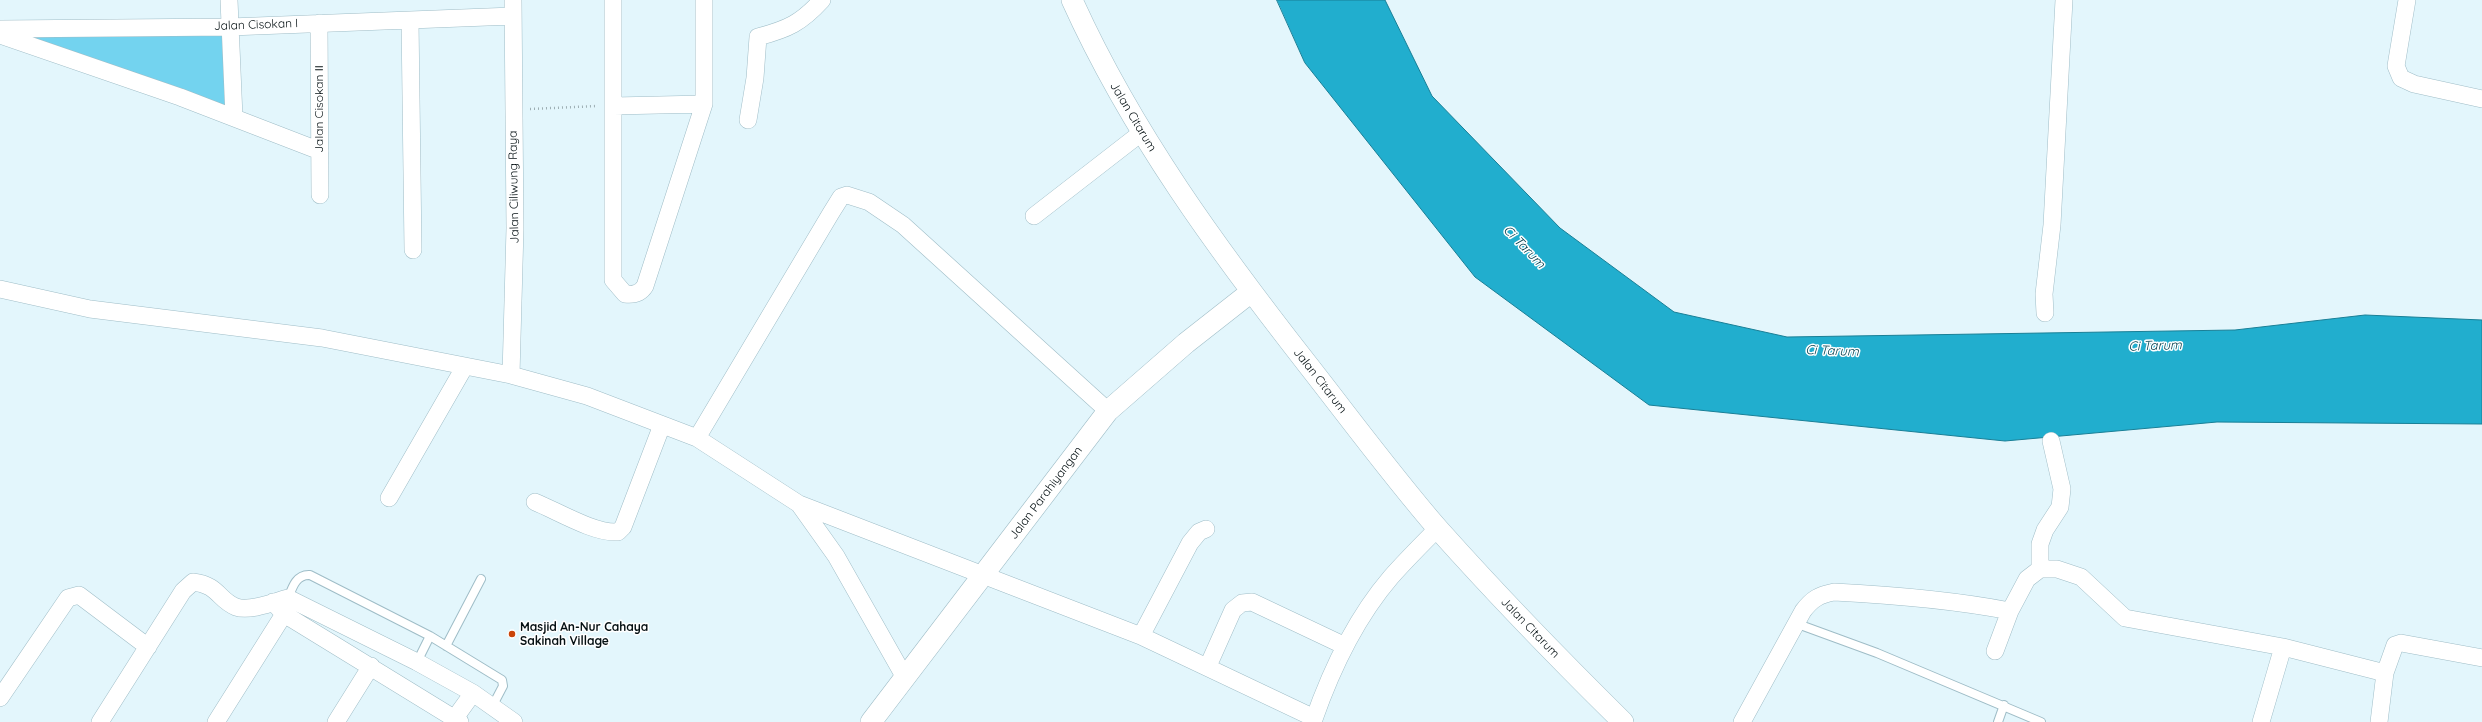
<!DOCTYPE html>
<html>
<head>
<meta charset="utf-8">
<style>
  body { margin:0 }
  canvas { display:block; background:#e3f6fc }
</style>
</head>
<body>
<canvas width="2482" height="722"></canvas>
<script>
const ctx = document.querySelector('canvas').getContext('2d');
ctx.lineJoin = 'round';
function paint(path, color) { ctx.fillStyle = color; ctx.fill(path, 'evenodd'); }
function trace(path, color, width, dash) { ctx.strokeStyle = color; ctx.lineWidth = width; ctx.lineCap = dash ? 'butt' : 'round'; ctx.setLineDash(dash || []); ctx.stroke(path); }
function drawText(font, color, halo, rows, align = 'center') {
  ctx.font = font + ' Quicksand,sans-serif'; ctx.lineWidth = 3; ctx.setLineDash([]); ctx.textBaseline = 'middle'; ctx.strokeStyle = halo; ctx.fillStyle = color; for (const [text, x, y, turn = 0] of rows) {
    ctx.save(); ctx.translate(x, y); ctx.rotate((+turn || 0) * Math.PI / 180); ctx.textAlign = isNaN(turn) ? turn : align; if (halo) ctx.strokeText(text, 0, 0); ctx.fillText(text, 0, 0); ctx.restore();
  }
}
paint(new Path2D(`
  M1,31H223L227,106Z`), '#73d3ef');
const water = new Path2D(`
  M1277,0H1385L1432,96L1560,228L1674,312L1787,337L2235,330L2365,315L2482,320V424L2217,422L2005,441L1649,405L1475,277L1305,63Z`);
paint(water, '#21aece');
trace(water, '#197f96', 1);
const service = new Path2D(`
  M288,599C292,588 296,574 310,575L430,636L502,680L503,686L492,707
  M1795,623L1877,653L2041,722
  M446,646L481,579
  M417,662L430,636
  M1998,722L2004,705`);
const minor = new Path2D(`
  M229,0L234,117
  M613,0V280L625,294C633,295 640,294 645,286L704,104V0
  M2407,0L2396,66L2401,78L2414,84L2482,99
  M410,20L413,250
  M319,23L320,195
  M0,29L230,27L513,16
  M0,35L180,97L320,151
  M614,106L704,104
  M748,120L755,78L758,37C788,29 801,23 822,0
  M1034,216L1141,133
  M0,289L90,309L322,338L511,375L587,396L697,438L799,504L1141,636L1314,718
  M2045,313L2044,294L2052,225L2064,0
  M511,375L515,228L513,0
  M697,438L831,213L841,197L847,195L869,202L903,225L1108,411
  M389,498L465,366
  M535,502C557,511 595,534 618,532L623,527L662,425
  M799,504L836,556L904,676
  M2040,569V544L2045,530L2060,507L2062,489L2051,441
  M273,602L284,614L460,722
  M1141,636L1190,543L1199,532L1206,529
  M1995,651L2010,611
  M1208,666L1233,610L1242,603L1252,602L1345,646
  M0,698L68,598L79,595L148,647
  M100,722L183,591L193,582C219,585 218,600 236,607C249,612 274,602 288,598L417,662L473,693L514,722
  M216,722L284,614
  M336,722L371,666
  M452,722L473,693
  M1313,722C1331,670 1355,619 1391,577C1406,560 1422,544 1438,528
  M1742,722L1803,611C1812,599 1819,595 1834,592C1893,595 1953,600 2010,611L2027,579L2040,569H2057L2081,577L2125,618L2283,647L2385,673
  M2261,722L2283,647
  M2379,722L2385,673L2395,645L2401,643L2482,658`);
const tertiary = new Path2D(`
  M1072,0C1132,133 1218,250 1308,365C1351,420 1393,477 1439,530C1498,596 1560,660 1623,722
  M871,722L1108,411L1186,343L1251,292`);
trace(service, '#9fbdc7', 10);
trace(minor, '#9fbdc7', 18);
trace(tertiary, '#9fbdc7', 22);
trace(new Path2D(`
  M530,109L597,106`), '#9daeb3', 2.5, [1, 3]);
trace(service, '#fff', 8);
trace(minor, '#fff', 17);
trace(tertiary, '#fff', 21);
for (const [x, y, r, color] of [
  [512,634,4,"#ca4408"]
]) { const dot = new Path2D(); dot.arc(x, y, r, 0, 2 * Math.PI); ctx.fillStyle = color; ctx.fill(dot); trace(dot, '#fff', 1.5); }
drawText('12px', '#051013', '#fff', [
  ["Jalan Cisokan I",256,25,-2],
  ["Jalan Cisokan II",319,109,-90],
  ["Jalan Citarum",1133,117,59],
  ["Jalan Ciliwung Raya",514,187,-91],
  ["Jalan Citarum",1320,381,52],
  ["Jalan Parahiyangan",1046,493,-53],
  ["Jalan Citarum",1530,628,46]
]);
drawText('bold 12px', '#051013', '#fff', [
  ["Masjid An-Nur Cahaya",520,627],
  ["Sakinah Village",520,641]
], 'left');
drawText('italic 13px', '#05404e', '#fff', [
  ["Ci Tarum",1524,247,46],
  ["Ci Tarum",2155,346,-2],
  ["Ci Tarum",1832,351,2]
]);
</script>
</body>
</html>
